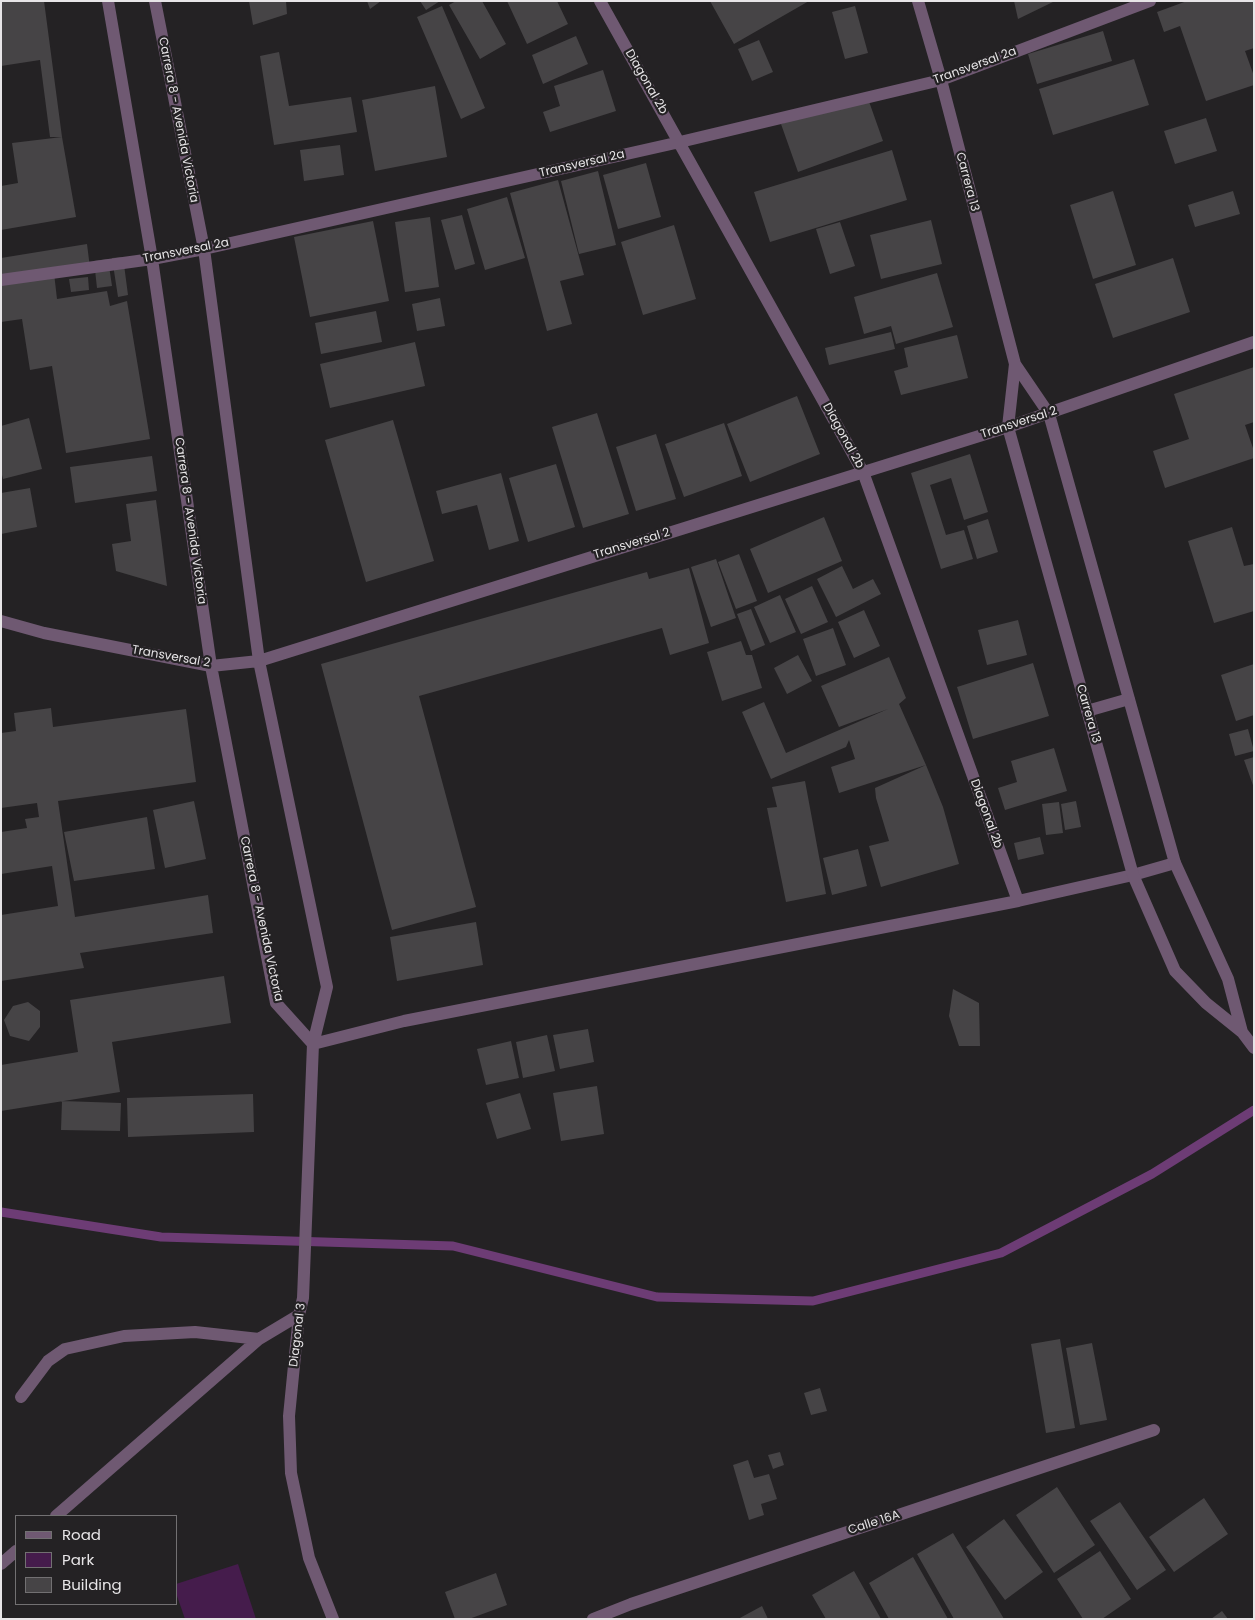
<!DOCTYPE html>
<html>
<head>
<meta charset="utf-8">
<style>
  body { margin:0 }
  #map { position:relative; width:1255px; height:1620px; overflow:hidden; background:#242224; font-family:Poppins,sans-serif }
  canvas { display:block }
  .frame { position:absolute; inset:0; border:2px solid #e7e5e7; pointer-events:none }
  .legend { position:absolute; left:15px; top:1515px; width:162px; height:90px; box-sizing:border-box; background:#242224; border:1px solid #727072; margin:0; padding:6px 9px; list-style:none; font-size:15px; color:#e7e5e7 }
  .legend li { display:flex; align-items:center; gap:10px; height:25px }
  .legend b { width:25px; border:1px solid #727072 }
</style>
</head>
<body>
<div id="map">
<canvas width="1255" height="1620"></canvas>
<div class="frame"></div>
<ul class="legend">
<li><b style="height:6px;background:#6f5972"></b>Road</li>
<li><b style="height:14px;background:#451c4c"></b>Park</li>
<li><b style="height:14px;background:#464446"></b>Building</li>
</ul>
</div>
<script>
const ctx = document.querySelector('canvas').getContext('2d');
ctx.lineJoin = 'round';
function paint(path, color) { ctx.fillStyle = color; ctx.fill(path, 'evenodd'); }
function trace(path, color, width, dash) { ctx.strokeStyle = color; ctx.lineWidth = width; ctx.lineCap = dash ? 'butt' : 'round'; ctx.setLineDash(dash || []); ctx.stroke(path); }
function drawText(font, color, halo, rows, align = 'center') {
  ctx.font = font + ' Poppins,sans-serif'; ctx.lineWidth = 4.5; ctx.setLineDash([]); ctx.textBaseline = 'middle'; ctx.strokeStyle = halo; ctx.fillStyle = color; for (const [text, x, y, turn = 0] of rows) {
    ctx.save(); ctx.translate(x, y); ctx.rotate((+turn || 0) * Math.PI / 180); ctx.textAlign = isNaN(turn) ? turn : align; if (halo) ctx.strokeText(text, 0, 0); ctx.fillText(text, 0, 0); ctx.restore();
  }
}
paint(new Path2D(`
  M238,1564L256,1619H185L176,1593V1584Z`), '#451c4c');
trace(new Path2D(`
  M1,1212L161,1237L453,1246L657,1297L813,1301L1001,1253L1152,1174L1254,1110`), '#6d3c75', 9);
paint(new Path2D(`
  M1,1H44L62,137H50L40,60L1,66Z
  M249,1H286L287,14L253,25Z
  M367,1H381L370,9Z
  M420,1H440L426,10Z
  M456,1H482L506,44L480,59L449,5Z
  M507,1H557L568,24L527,44Z
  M710,1H809L734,44Z
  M1014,1H1055L1018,19Z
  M1187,1H1254V48L1245,51L1254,76V85L1206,101L1180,26L1164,32L1157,12Z
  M442,6L485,108L461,119L417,17Z
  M855,6L868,53L845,59L832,12Z
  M1103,31L1112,61L1037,84L1028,54Z
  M576,36L588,64L543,84L532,55Z
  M759,40L773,72L752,81L738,49Z
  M279,52L289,106L351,97L357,132L274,145L260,56Z
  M1134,59L1149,105L1053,135L1039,89Z
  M603,70L616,111L550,132L543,112L560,106L554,86Z
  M435,86L447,157L375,171L362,100Z
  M866,93L883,141L798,172L781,124Z
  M1206,118L1217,151L1175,164L1164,131Z
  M62,137L76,217L1,230V186L18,183L12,143Z
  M340,145L344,175L304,181L300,150Z
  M892,150L907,200L770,242L754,192Z
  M646,163L661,217L618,229L603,175Z
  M598,171L616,245L579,254L561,181Z
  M558,180L584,275L560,281L572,324L547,331L510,193Z
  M1113,191L1136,265L1093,279L1070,205Z
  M1233,191L1240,214L1195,227L1188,205Z
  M507,197L525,258L485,270L467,209Z
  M462,215L475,264L455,270L441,220Z
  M430,217L439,287L405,292L395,222Z
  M931,220L942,264L881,279L870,235Z
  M373,221L389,301L310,317L294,237Z
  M840,222L855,266L830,274L816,229Z
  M674,225L696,299L643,315L621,242Z
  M87,244L90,268L54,273L57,299L107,291L110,306L127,301L150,439L66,453L52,366L30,370L22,319L1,322V258Z
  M123,257L128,295L118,297L112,258Z
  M1173,258L1190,312L1113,338L1095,284Z
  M108,259L112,286L97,288L94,261Z
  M937,273L953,327L896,344L891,326L864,334L854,297Z
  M88,277L89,290L71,292L69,279Z
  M440,298L445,326L417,331L412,304Z
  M376,311L382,342L321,354L315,323Z
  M891,332L895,349L829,365L825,348Z
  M957,335L968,378L901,395L894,371L908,367L904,348Z
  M415,342L425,386L330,408L320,364Z
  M1254,367V422L1245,425L1254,451V458L1165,488L1153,451L1189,439L1174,394Z
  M797,396L820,454L750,482L727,424Z
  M597,413L629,514L583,528L552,427Z
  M29,418L42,469L3,479L1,471V426Z
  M393,420L434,561L366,582L325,440Z
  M724,423L742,476L684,497L665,444Z
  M656,434L676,499L636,511L616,447Z
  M970,454L988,512L964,520L951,478L930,485L946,535L964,530L973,559L941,569L911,473Z
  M152,456L157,491L75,503L70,467Z
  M556,464L575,527L528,542L509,478Z
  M501,473L519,541L489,550L477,505L442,514L436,491Z
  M30,488L37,527L1,534V493Z
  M156,500L161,537L167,586L116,571L112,544L131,541L126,504Z
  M824,517L842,561L768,593L750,549Z
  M988,519L998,552L977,559L967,526Z
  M1232,527L1244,566L1254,564V611L1214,623L1188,541Z
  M739,554L757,601L736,609L718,562Z
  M716,559L736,618L711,627L691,567Z
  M842,566L853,589L873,579L881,594L836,617L817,579Z
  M689,568L709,643L670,655L662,628L419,696L476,907L392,930L321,664L647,572L649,579Z
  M812,586L828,622L801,634L785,599Z
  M780,595L796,632L770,643L754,607Z
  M751,609L765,645L751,651L737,614Z
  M864,610L880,646L854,658L838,622Z
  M1018,620L1027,655L987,665L978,630Z
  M833,628L846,665L816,676L803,639Z
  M741,641L746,655H752L762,688L722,701L707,652Z
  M798,655L812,681L787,694L774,668Z
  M889,657L906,698L899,704L926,765L839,793L831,767L855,759L849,740L846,747L771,779L742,712L764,702L786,753L888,709L839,727L821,686Z
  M1033,663L1049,716L973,739L957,687Z
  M1254,664V715L1236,721L1221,675Z
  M51,708L53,727L186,709L196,782L58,801L75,917L208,895L213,933L80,953L84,968L1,981V915L58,906L52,866L1,874V832L27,828L25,819L39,817L37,803L1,808V733L16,731L14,713Z
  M1248,729L1254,751L1235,756L1229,734Z
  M1054,748L1067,791L1005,810L998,788L1017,782L1011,761Z
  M1254,757V788L1244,760Z
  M926,765L943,807L959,864L881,887L869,846L889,841L876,798L875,788Z
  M805,781L826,894L786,902L767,808L777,807L772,787Z
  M194,801L206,859L165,868L153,810Z
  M1076,801L1081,827L1065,830L1061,804Z
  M1059,802L1063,833L1046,835L1042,804Z
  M147,817L155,869L74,881L64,832Z
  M1040,837L1044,854L1018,860L1014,843Z
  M858,849L867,886L832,895L823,858Z
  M476,922L483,965L397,981L390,937Z
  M224,976L231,1023L112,1042L120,1092L1,1111V1065L78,1052L70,1000Z
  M953,989L979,1003L980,1046H959L949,1016Z
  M28,1002L40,1011V1027L29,1041L10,1036L4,1020L13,1006Z
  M588,1029L594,1062L560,1069L553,1035Z
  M547,1035L555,1071L523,1078L516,1042Z
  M511,1041L519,1078L486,1085L477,1049Z
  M597,1086L604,1134L561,1141L553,1093Z
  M520,1093L531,1129L497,1139L486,1103Z
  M253,1094L254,1132L128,1137L127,1098Z
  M62,1101L121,1103L120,1131L61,1130Z
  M1060,1339L1075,1428L1046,1433L1031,1344Z
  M1092,1343L1107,1420L1080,1425L1066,1348Z
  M820,1388L827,1411L811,1415L804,1393Z
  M780,1452L784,1465L773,1469L768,1455Z
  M748,1460L754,1478L769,1474L777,1499L761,1504L764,1515L749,1520L733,1465Z
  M1057,1487L1095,1545L1054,1573L1016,1515Z
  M1204,1498L1228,1534L1174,1572L1149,1537Z
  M1120,1502L1166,1570L1137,1590L1090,1521Z
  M1004,1519L1043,1572L1005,1600L966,1547Z
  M953,1533L1004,1619H954L917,1554Z
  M1100,1551L1131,1599L1102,1619H1083L1057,1579Z
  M913,1557L948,1619H889L869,1583Z
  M854,1571L881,1619H826L812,1595Z
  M496,1573L507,1605L469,1619H455L445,1592Z
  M762,1606L768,1619H738Z
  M1222,1611L1228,1619H1211Z`), '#464446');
trace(new Path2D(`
  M108,1L152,259L211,666L276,1003L313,1044
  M155,1L204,249L259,661L327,987L313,1044L303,1298L299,1315L289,1416L291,1473L309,1558L333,1619
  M600,1L863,472L1018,901
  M1,280L152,259L204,249L680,142L941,80L1150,1
  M1,621L44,633L211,666L259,661L1008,427L1254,342
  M313,1044L404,1021L1018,901L1133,875L1175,863
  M21,1397L48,1361L65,1349L124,1336L195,1332L259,1339
  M56,1516L259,1339L299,1315
  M1,1564L16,1551
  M593,1619L631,1604L1154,1430`), '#6f5972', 12);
trace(new Path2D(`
  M918,1L941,80L1015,364L1049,414L1175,863L1228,979L1242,1032
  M1015,364L1008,427L1133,875L1175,971L1206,1003L1242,1032L1254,1048
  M1087,711L1129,699`), '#6f5972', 12);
drawText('12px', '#e7e5e7', '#242224', [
  ["Transversal 2a",975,66,-20],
  ["Diagonal 2b",646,82,60],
  ["Carrera 8 - Avenida Victoria",178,120,79],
  ["Transversal 2a",582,164,-13],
  ["Carrera 13",967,182,75],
  ["Transversal 2a",186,251,-11],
  ["Transversal 2",1019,423,-18],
  ["Diagonal 2b",843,436,61],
  ["Carrera 8 - Avenida Victoria",190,521,82],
  ["Transversal 2",632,544,-17],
  ["Transversal 2",171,657,10],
  ["Carrera 13",1088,714,74],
  ["Diagonal 2b",986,814,70],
  ["Carrera 8 - Avenida Victoria",261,919,78],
  ["Diagonal 3",298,1335,-83],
  ["Calle 16A",874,1523,-18]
]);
</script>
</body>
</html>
